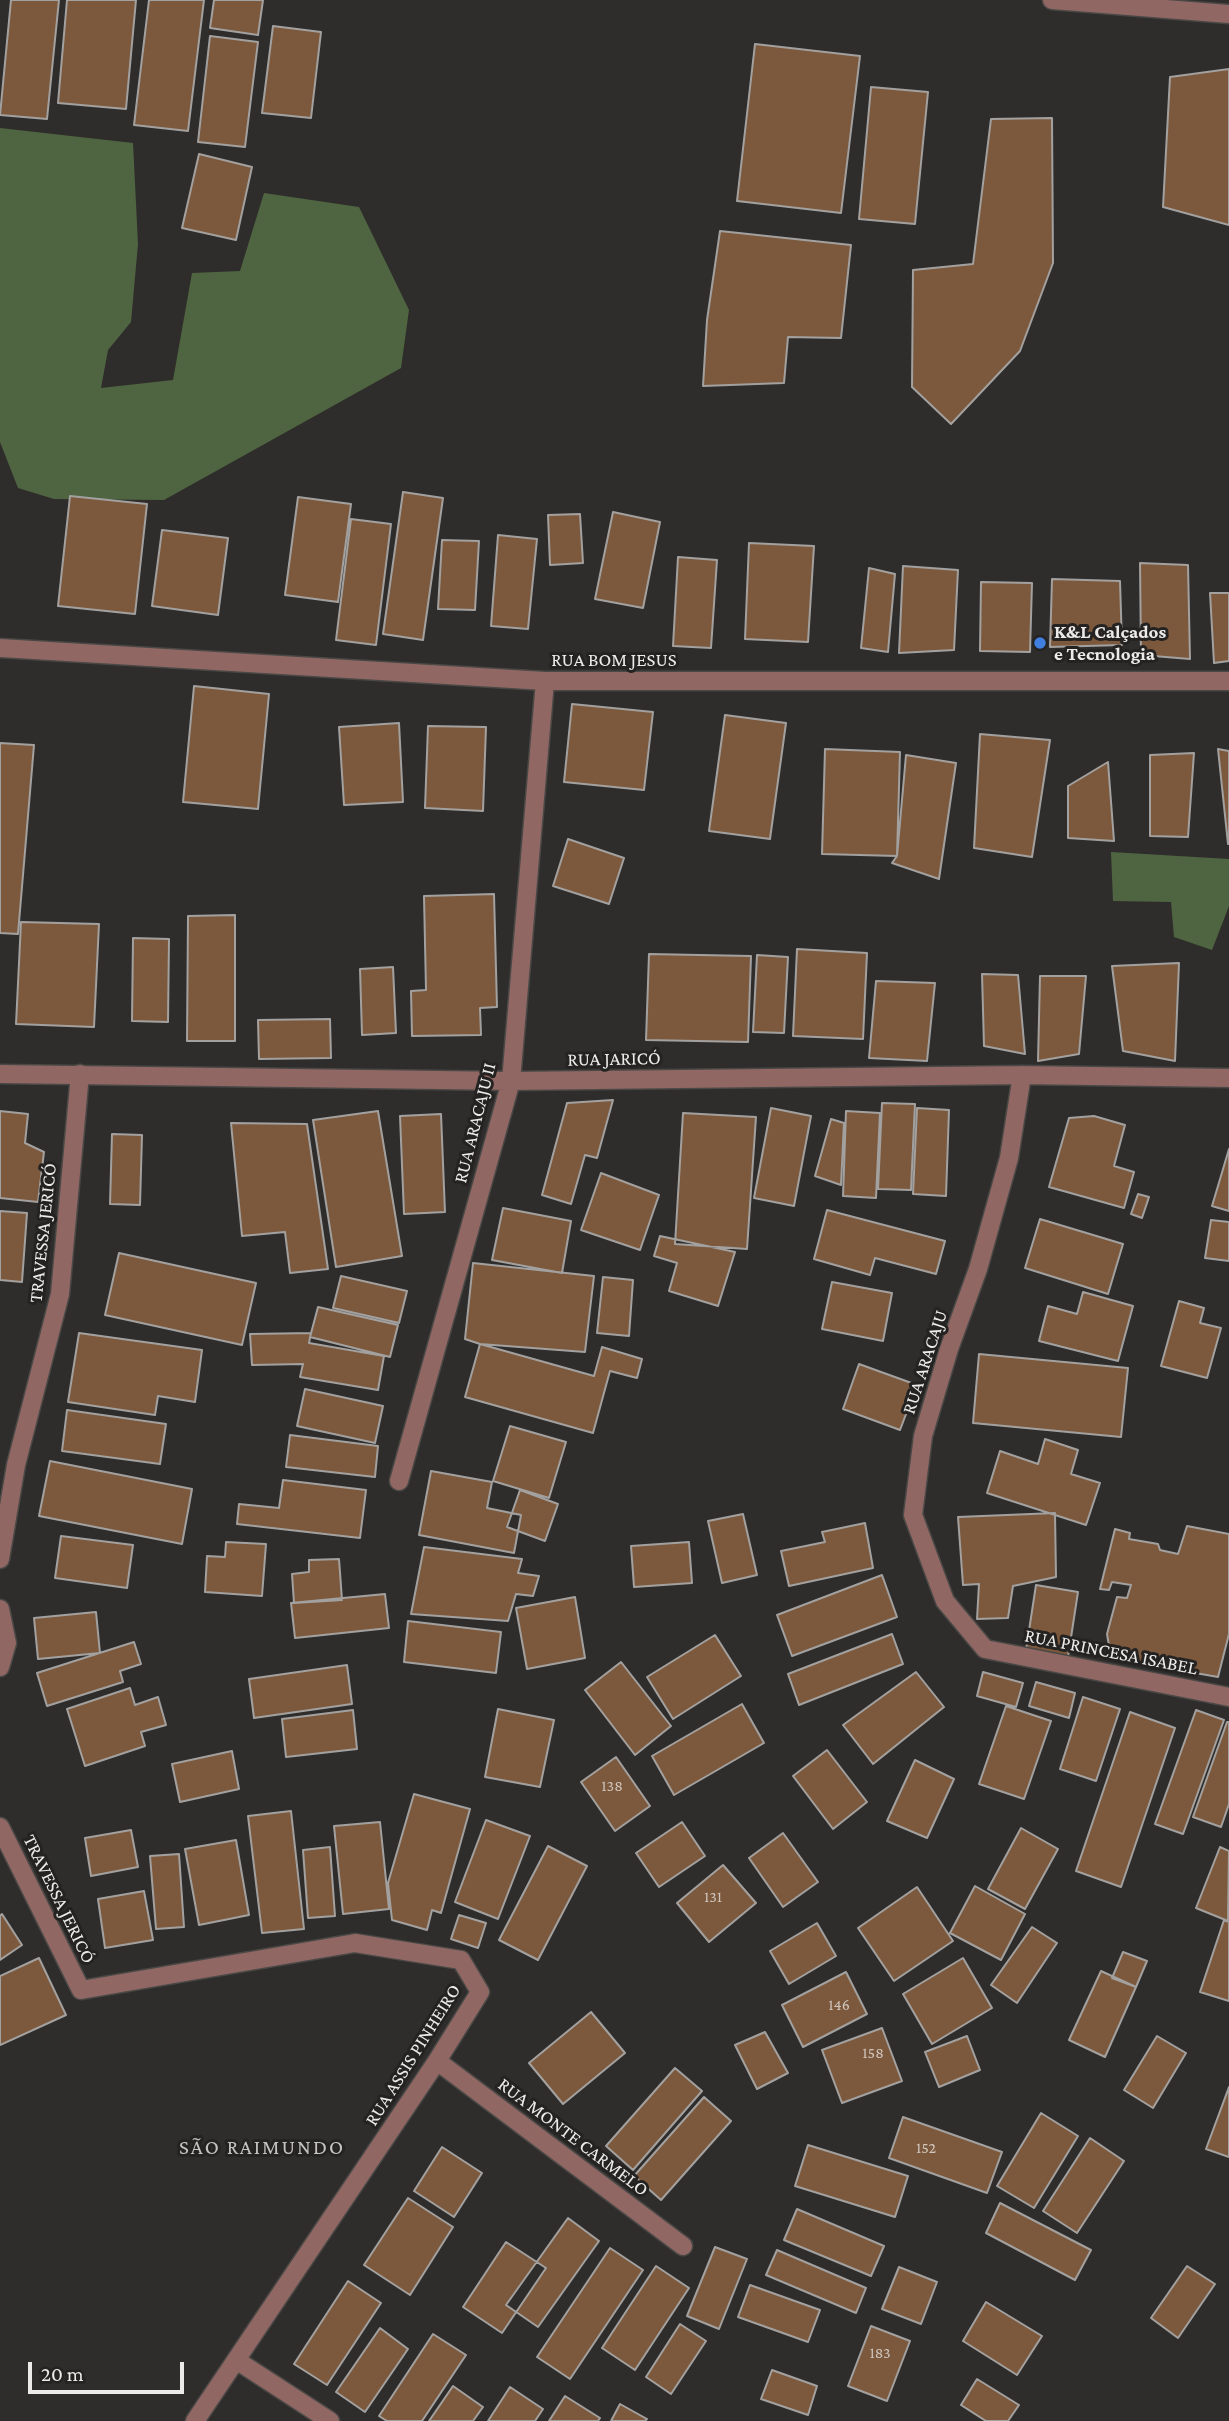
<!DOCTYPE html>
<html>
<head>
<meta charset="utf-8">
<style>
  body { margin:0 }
  #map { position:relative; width:1229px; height:2421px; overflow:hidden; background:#2f2d2b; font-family:"Crimson Pro",serif }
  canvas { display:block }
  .scale { position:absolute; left:28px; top:2362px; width:156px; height:32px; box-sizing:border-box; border:4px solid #ecebe9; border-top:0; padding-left:9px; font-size:21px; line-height:24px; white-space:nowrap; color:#ecebe9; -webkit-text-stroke:5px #252322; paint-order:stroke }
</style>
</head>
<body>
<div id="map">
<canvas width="1229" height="2421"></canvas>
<div class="scale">20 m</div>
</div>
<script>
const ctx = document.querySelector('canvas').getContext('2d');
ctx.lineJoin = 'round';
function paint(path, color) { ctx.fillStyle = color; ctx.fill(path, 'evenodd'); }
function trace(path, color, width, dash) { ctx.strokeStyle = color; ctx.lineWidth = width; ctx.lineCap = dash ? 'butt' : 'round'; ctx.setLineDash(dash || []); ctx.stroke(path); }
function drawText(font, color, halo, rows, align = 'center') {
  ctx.font = font + ' "Crimson Pro",serif'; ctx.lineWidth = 6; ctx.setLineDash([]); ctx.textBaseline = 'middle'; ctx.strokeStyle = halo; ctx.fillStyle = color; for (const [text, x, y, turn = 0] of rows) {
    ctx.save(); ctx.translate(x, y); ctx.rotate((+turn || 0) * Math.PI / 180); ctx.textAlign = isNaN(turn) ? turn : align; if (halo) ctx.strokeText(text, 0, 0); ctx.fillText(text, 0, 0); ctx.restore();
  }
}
paint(new Path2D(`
  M0,128L133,143L138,244L131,322L108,350L101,388L173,380L192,273L240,271L264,193L359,207L409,310L401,368L164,500L54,499L18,488L0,442Z
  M1111,852L1229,859V906L1212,950L1174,937L1171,902L1113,901Z`), '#4f6541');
const building = new Path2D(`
  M11,0H59L47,119L0,115Z
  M67,0H136L126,109L58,103Z
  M149,0H204L188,131L134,125Z
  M214,0H263L258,35L210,28Z
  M273,26L321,32L311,118L262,113Z
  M210,36L258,42L245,147L198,142Z
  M755,44L860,56L841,213L737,201Z
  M1229,69V225L1163,207L1170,77Z
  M871,87L928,92L915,224L859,219Z
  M1052,118L1053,263L1020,351L951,424L912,387L913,270L973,264L991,119Z
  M199,154L252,167L236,240L182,228Z
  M720,231L851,245L841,338L788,337L784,383L703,386L707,320Z
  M403,492L443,498L423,640L383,634Z
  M70,496L147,504L135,614L58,606Z
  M298,497L351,504L338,602L285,595Z
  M613,512L660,522L643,608L595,599Z
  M580,514L583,563L550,565L548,515Z
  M351,519L391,524L376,645L336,640Z
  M162,530L228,538L218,615L152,606Z
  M498,535L537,539L528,629L491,626Z
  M442,540L479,541L475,610L438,609Z
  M749,543L814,546L808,642L745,639Z
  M678,557L717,560L711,648L673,646Z
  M1140,563L1188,565L1190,659L1141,655Z
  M903,566L958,570L954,650L899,653Z
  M869,568L895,574L888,652L861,648Z
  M1052,579L1120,581L1122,645L1050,647Z
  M981,582L1032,583L1030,652L980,651Z
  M1210,593H1229V661L1214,663Z
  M194,686L269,694L258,809L183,802Z
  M572,704L653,712L644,790L564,782Z
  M725,715L786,723L770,839L709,831Z
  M399,723L403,802L344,805L339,727Z
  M428,726L486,727L483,811L425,808Z
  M980,734L1050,740L1032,857L974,848Z
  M0,743L34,745L18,934L0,933Z
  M825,749L900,752L897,856L822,854Z
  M1218,749L1229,751V844H1228Z
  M1194,753L1188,837L1150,836V755Z
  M906,755L956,763L939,879L892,863L897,856Z
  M1108,762L1114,841L1068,838V786Z
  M568,839L624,858L609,904L553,886Z
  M494,894L497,1007L480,1008L481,1035L412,1036L411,991L426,990L424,896Z
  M235,915V1041H187L188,916Z
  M21,922L99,924L94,1027L16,1024Z
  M133,938L169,939L168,1022L132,1021Z
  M797,949L867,953L863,1039L793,1036Z
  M649,954L751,956L748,1042L646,1040Z
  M757,955L788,957L784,1033L753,1032Z
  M1179,963L1175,1061L1123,1051L1112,966Z
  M393,967L396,1033L362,1035L360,969Z
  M982,974L1018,975L1025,1054L984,1046Z
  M1040,976H1086L1079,1054L1038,1061Z
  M876,981L935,983L927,1061L869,1058Z
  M330,1019L331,1058L259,1059L258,1020Z
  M613,1100L597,1158L585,1155L571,1204L542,1195L567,1103Z
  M882,1103L915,1104L911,1190L878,1189Z
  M771,1108L811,1116L794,1206L754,1198Z
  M917,1108L949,1110L946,1196L913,1194Z
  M0,1111L28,1114L25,1143L44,1152L38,1202L0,1198Z
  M378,1111L402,1256L336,1267L313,1120Z
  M846,1111L880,1113L876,1198L843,1196Z
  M683,1113L756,1117L747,1249L675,1244Z
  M441,1114L445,1212L404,1214L400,1116Z
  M1094,1116L1125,1125L1114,1166L1134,1172L1124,1208L1049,1187L1069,1118Z
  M831,1119L844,1123L841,1185L815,1176Z
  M231,1123L307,1124L328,1269L290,1273L285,1232L242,1236Z
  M112,1134L142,1135L140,1205L110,1204Z
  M1229,1149V1211L1212,1206Z
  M601,1173L659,1195L640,1250L581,1230Z
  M1138,1194L1149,1197L1142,1218L1131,1214Z
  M503,1208L571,1221L562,1273L492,1260Z
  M827,1210L945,1241L936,1274L875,1258L870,1275L814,1259Z
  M0,1211L27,1213L22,1282L0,1280Z
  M1040,1219L1123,1244L1108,1294L1025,1268Z
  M1211,1220L1229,1222V1261L1205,1258Z
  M660,1236L735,1252L718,1306L669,1291L677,1263L654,1256Z
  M119,1253L256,1283L242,1345L105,1315Z
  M473,1263L594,1276L585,1352L480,1344L465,1339Z
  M341,1276L407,1291L399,1323L333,1308Z
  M603,1277L633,1280L629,1336L597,1333Z
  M832,1282L892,1293L883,1341L822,1329Z
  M1083,1292L1133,1306L1118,1361L1039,1341L1048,1306L1077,1314Z
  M1179,1301L1204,1308L1200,1323L1221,1328L1207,1378L1161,1366Z
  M318,1307L398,1325L390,1357L310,1337Z
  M79,1333L202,1350L195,1402L158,1396L155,1415L68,1402Z
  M311,1333L309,1343L384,1356L378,1390L300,1377L303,1364L252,1365L250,1334Z
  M480,1344L594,1376L602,1347L642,1359L637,1378L610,1371L593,1433L465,1397Z
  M979,1354L1128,1368L1121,1437L973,1423Z
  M859,1364L917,1385L900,1430L843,1409Z
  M305,1389L383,1406L375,1443L297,1426Z
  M67,1410L166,1424L160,1464L62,1451Z
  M510,1426L566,1442L549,1498L493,1481Z
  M290,1435L378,1446L375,1477L286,1467Z
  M1045,1439L1078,1450L1071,1474L1100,1483L1086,1525L987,1493L1000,1451L1038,1464Z
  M50,1461L192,1489L182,1544L39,1516Z
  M431,1471L492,1482L487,1508L521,1515L514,1553L419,1535Z
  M283,1480L366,1490L360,1538L237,1524L239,1504L279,1508Z
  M520,1490L558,1504L545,1541L507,1527Z
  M1055,1513L1056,1577L1013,1586L1008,1618L977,1619L979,1584L963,1585L958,1517Z
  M743,1514L757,1575L722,1583L708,1521Z
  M865,1523L873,1568L789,1586L781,1551L825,1542L822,1532Z
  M1187,1526L1229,1534V1634L1218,1677L1111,1658L1107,1634L1117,1597L1127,1598L1131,1585L1112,1582L1109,1590L1100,1589L1115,1529L1130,1533L1129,1539L1158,1544L1160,1550L1178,1554Z
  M61,1536L133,1545L127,1588L55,1578Z
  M226,1542L266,1544L262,1596L205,1592L207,1556L225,1557Z
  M689,1542L692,1583L634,1587L631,1546Z
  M424,1547L522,1559L518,1573L539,1576L533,1596L516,1594L508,1621L411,1614Z
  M339,1559L342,1600L294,1603L292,1574L309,1572V1560Z
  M882,1575L897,1617L792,1656L777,1615Z
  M1036,1585L1078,1592L1068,1657L1026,1650Z
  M385,1594L389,1628L295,1638L291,1603Z
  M575,1597L585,1658L527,1669L516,1608Z
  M96,1612L100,1653L38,1659L34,1618Z
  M408,1621L501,1632L496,1673L404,1662Z
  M892,1634L903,1664L799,1705L788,1674Z
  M715,1635L741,1676L673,1719L647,1677Z
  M134,1642L141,1664L120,1671L123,1682L47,1706L37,1673Z
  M621,1662L671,1726L635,1755L585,1690Z
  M347,1665L352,1704L254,1718L249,1679Z
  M916,1672L944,1707L873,1764L843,1725Z
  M983,1672L1023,1683L1016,1707L977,1696Z
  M1036,1682L1075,1693L1069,1718L1029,1706Z
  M130,1688L135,1705L158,1697L166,1725L141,1732L145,1746L85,1766L67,1709Z
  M1083,1697L1120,1709L1096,1781L1060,1769Z
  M742,1704L764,1743L674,1795L652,1756Z
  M1006,1706L1051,1721L1024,1799L979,1784Z
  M498,1709L554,1720L540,1787L485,1777Z
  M353,1710L357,1749L286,1757L282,1719Z
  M1196,1710L1224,1720L1183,1834L1155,1824Z
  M1130,1712L1175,1728L1121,1887L1076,1871Z
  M1227,1722H1229V1804L1221,1827L1193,1817Z
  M827,1750L867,1802L833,1829L793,1776Z
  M232,1751L239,1789L180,1802L172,1764Z
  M616,1757L650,1806L615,1831L581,1782Z
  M915,1760L954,1779L927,1838L887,1821Z
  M414,1794L470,1809L441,1913L432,1910L427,1930L392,1920L388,1883Z
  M291,1811L304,1929L262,1933L248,1816Z
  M486,1820L530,1836L498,1919L455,1902Z
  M380,1822L389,1909L343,1914L334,1826Z
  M682,1822L705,1856L659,1887L636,1853Z
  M1021,1828L1058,1849L1025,1909L988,1889Z
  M131,1830L138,1867L91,1876L85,1838Z
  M783,1833L818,1882L783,1907L749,1858Z
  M236,1840L249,1915L199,1925L185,1849Z
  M548,1846L587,1866L538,1960L499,1940Z
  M330,1847L335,1916L308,1918L303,1850Z
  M1220,1847L1229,1851L1228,1921L1196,1908Z
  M179,1854L184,1927L156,1929L150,1856Z
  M723,1865L756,1903L709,1942L677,1903Z
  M975,1886L1025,1914L1001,1960L950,1933Z
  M917,1887L953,1941L894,1981L858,1928Z
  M144,1891L153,1940L105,1948L98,1899Z
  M2,1914L22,1945L0,1960V1916Z
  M459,1915L486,1923L478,1948L451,1939Z
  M1224,1920L1229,1922V2001L1200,1992Z
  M817,1923L836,1956L789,1984L770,1951Z
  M1032,1927L1057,1943L1017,2003L991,1985Z
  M1123,1952L1147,1961L1136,1987L1112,1978Z
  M39,1958L66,2015L0,2045V1976Z
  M963,1958L992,2008L932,2044L903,1994Z
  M1101,1971L1136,1987L1105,2057L1069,2040Z
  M846,1972L867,2014L803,2047L782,2005Z
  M591,2012L625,2053L563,2104L529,2063Z
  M882,2028L902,2081L842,2103L822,2050Z
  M765,2032L788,2073L757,2089L735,2045Z
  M967,2036L980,2070L939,2087L925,2052Z
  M1157,2036L1186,2053L1153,2108L1124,2090Z
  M675,2068L702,2091L633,2170L606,2146Z
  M1229,2087V2157L1206,2149Z
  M704,2097L731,2121L661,2200L634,2176Z
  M1041,2113L1078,2136L1034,2208L997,2186Z
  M903,2117L1002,2152L987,2193L889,2158Z
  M1090,2138L1124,2161L1077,2233L1043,2211Z
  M808,2145L908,2176L895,2217L795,2186Z
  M442,2147L482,2173L454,2217L414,2191Z
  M408,2198L453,2227L410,2295L364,2265Z
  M1000,2203L1091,2250L1075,2280L986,2233Z
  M797,2209L884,2246L871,2276L784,2240Z
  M568,2218L599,2241L538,2327L506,2305Z
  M506,2242L546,2268L502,2333L463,2307Z
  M715,2247L747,2259L719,2329L687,2316Z
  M610,2248L643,2270L570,2379L537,2357Z
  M777,2250L866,2288L856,2313L766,2275Z
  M656,2266L689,2288L635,2370L602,2348Z
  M1187,2266L1215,2284L1178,2338L1151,2318Z
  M899,2267L937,2282L921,2324L882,2309Z
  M348,2281L381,2303L327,2385L294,2364Z
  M750,2285L820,2310L808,2342L738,2317Z
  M986,2302L1042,2336L1017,2375L963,2341Z
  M680,2324L706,2341L671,2394L646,2377Z
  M871,2326L910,2341L887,2401L848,2386Z
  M380,2328L408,2349L365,2412L336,2392Z
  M433,2334L466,2355L422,2421H387L379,2416Z
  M772,2370L817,2386L808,2415L761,2399Z
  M977,2379L1019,2405L1008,2421H986L961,2405Z
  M453,2386L483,2407L473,2421H429Z
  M510,2387L543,2409L535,2421H488Z
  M565,2396L600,2418L598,2421H549Z
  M620,2404L647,2419L645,2421H611Z`);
paint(building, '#7c593d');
trace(building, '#a3a19f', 2);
const minor = new Path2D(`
  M1052,0L1229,14
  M0,648L545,681H1229
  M0,1074L511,1081L1022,1075L1229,1078
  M1022,1075L1009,1158L978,1269L949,1349L923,1436L913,1515L945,1601L985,1649L1229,1697
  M399,1481L511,1081L545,681
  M0,1559L16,1465L60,1294L80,1074
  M0,1609L7,1643L0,1667
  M0,1827L81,1990L355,1943L461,1960L480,1992L437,2061L195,2421
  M437,2061L683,2246
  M236,2360L330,2421`);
trace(minor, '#494846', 21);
trace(minor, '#906762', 18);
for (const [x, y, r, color] of [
  [1040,643,7,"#3f7fe0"]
]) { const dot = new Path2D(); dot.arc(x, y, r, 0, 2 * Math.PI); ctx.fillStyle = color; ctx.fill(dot); trace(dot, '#252322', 2.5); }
drawText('16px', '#d0c6be', null, [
  ["138",612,1786],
  ["131",713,1897],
  ["146",839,2005],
  ["158",873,2053],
  ["152",926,2148],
  ["183",880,2353]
]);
drawText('bold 19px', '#ecebe9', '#252322', [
  ["K&L Calçados",1054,632],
  ["e Tecnologia",1054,654]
], 'left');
drawText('19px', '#ecebe9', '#252322', [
  ["RUA BOM JESUS",614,660],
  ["RUA JARICÓ",614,1059,-1],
  ["RUA ARACAJU II",475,1123,-76],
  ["TRAVESSA JERICÓ",43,1233,-84],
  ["RUA ARACAJU",925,1362,-72],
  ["RUA PRINCESA ISABEL",1111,1652,11],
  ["TRAVESSA JERICÓ",59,1899,64],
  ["RUA ASSIS PINHEIRO",413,2055,-58],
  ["RUA MONTE CARMELO",573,2137,37]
]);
ctx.letterSpacing = '2px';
drawText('21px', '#c5c3c1', '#252322', [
  ["SÃO RAIMUNDO",262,2148]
]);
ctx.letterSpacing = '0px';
</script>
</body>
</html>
